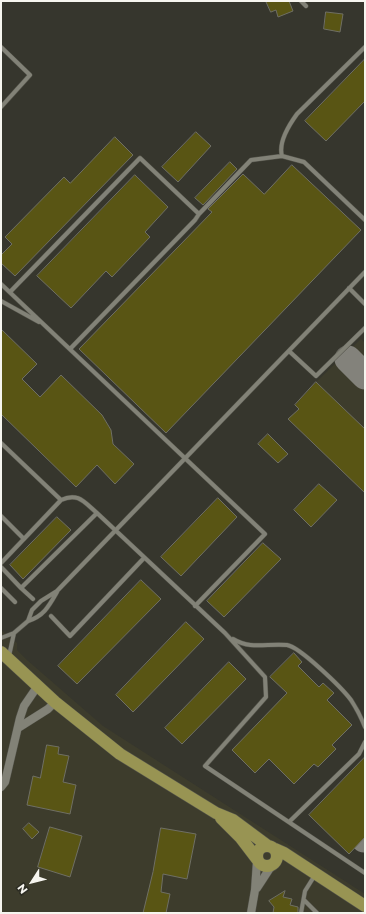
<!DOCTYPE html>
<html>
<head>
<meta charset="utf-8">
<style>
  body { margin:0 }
  #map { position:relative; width:366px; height:914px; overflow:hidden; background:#36362d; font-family:Montserrat,sans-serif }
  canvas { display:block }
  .frame { position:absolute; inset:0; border:2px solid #f6f5ef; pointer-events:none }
  .north { position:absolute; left:12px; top:862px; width:40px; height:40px; -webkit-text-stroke:3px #2c2c23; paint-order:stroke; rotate:234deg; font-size:11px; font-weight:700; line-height:16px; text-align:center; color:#f6f5ef }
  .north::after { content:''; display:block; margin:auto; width:14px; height:18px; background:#f6f5ef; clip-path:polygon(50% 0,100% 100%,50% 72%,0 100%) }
</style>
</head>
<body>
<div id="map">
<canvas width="366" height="914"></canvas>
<div class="frame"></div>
<div class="north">N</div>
</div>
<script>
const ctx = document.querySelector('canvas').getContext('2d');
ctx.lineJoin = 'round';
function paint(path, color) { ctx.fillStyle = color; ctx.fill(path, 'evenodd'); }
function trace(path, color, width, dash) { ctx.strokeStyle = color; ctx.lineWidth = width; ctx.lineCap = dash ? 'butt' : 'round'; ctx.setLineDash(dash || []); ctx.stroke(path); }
paint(new Path2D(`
  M361,339L365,343V429L316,382Z
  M1,630L17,643V650L27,660L103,726L365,894V913H1Z`), '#3d3c2c');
trace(new Path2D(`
  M348,359L365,376
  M364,839H365`), '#83827b', 27);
const building = new Path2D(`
  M266,1H289L293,11L278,17L276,10L271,12Z
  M326,12L343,14L340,32L324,29Z
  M365,59V101L326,141L305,121Z
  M196,132L211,146L178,182L162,167Z
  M115,137L133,155L15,276L1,263V255L12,244L5,237L64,177L70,183Z
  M230,162L237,169L203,205L195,198Z
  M292,165L361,230L166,433L79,349L212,212L208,209L243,174L264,194Z
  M135,175L168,207L145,232L150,237L112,277L106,271L71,308L37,276Z
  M1,329L37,364L22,379L40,397L61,375L102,415L111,430L113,444L134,464L115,484L97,465L76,487L1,414Z
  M316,382L365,429V493L288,419L299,409L295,405Z
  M268,434L288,454L278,463L258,444Z
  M319,484L337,500L311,527L294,510Z
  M218,498L237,517L181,576L161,557Z
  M57,517L71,530L23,579L10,565Z
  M263,543L281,559L224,617L207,601Z
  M141,580L161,599L77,684L58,666Z
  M186,622L204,639L133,712L116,695Z
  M294,653L302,662L298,666L319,687L323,683L334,693L327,700L352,725L332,745L336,749L318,767L314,764L294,784L269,759L255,773L232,750L287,693L270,677Z
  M229,662L246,679L182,744L165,728Z
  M47,745L59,747L58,754L69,756L63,782L76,785L70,814L27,805L33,776L40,778Z
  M365,757V837L349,854L309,815Z
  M29,823L39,832L32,839L23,829Z
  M50,827L82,836L70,877L38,867Z
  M161,828L196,834L187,879L163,874L161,892L170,894L166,913H143L153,872Z
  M285,891L283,897L292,899L290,905L298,907V913H273L274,907L269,901Z`);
paint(building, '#595514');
trace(building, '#6f6f64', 1);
const lane = new Path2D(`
  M301,1L306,6
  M1,47L30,75L1,107
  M282,156C278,142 289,125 297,114L365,47
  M1,284L265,534L195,606
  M349,288L365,304
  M10,292L140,158L199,214
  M1,301L39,322
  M70,349L195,220L199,214L251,160L282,156L304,162L365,220
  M289,351L316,376L365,328
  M1,443L61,500
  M1,516L24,539
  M1,563L61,500C78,492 84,502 97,513L225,633L265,677L266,697L205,766L365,873
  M1,567L21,588
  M1,588L15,602
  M33,599L21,588L97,513
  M51,616L70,636L144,558
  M28,621C44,616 49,606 57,592
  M1,638L14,633L28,621L32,610L41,601L57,591L365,272
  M233,639C251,650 267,643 287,645C300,647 342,688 351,700C357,709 361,717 365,727
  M9,656L14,633
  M289,822L359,754L365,742
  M304,900L317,913
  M301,913L305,891L315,875`);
const street = new Path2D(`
  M18,728L48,709L55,702
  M1,787L5,782L20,718L24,706L37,687
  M257,888L272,865
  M251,913L255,890L257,861`);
const primary = new Path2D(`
  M1,652L55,702L120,754L216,813L233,820L268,846
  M221,818L241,838L257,859
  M257 856a10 10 0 1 1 20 0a10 10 0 1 1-20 0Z
  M275,849L284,853L365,906`);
trace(lane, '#525249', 5);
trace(street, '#525249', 9);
trace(primary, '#525249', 13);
trace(lane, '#828277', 4);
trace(street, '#828277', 8);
trace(primary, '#989453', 12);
</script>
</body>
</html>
